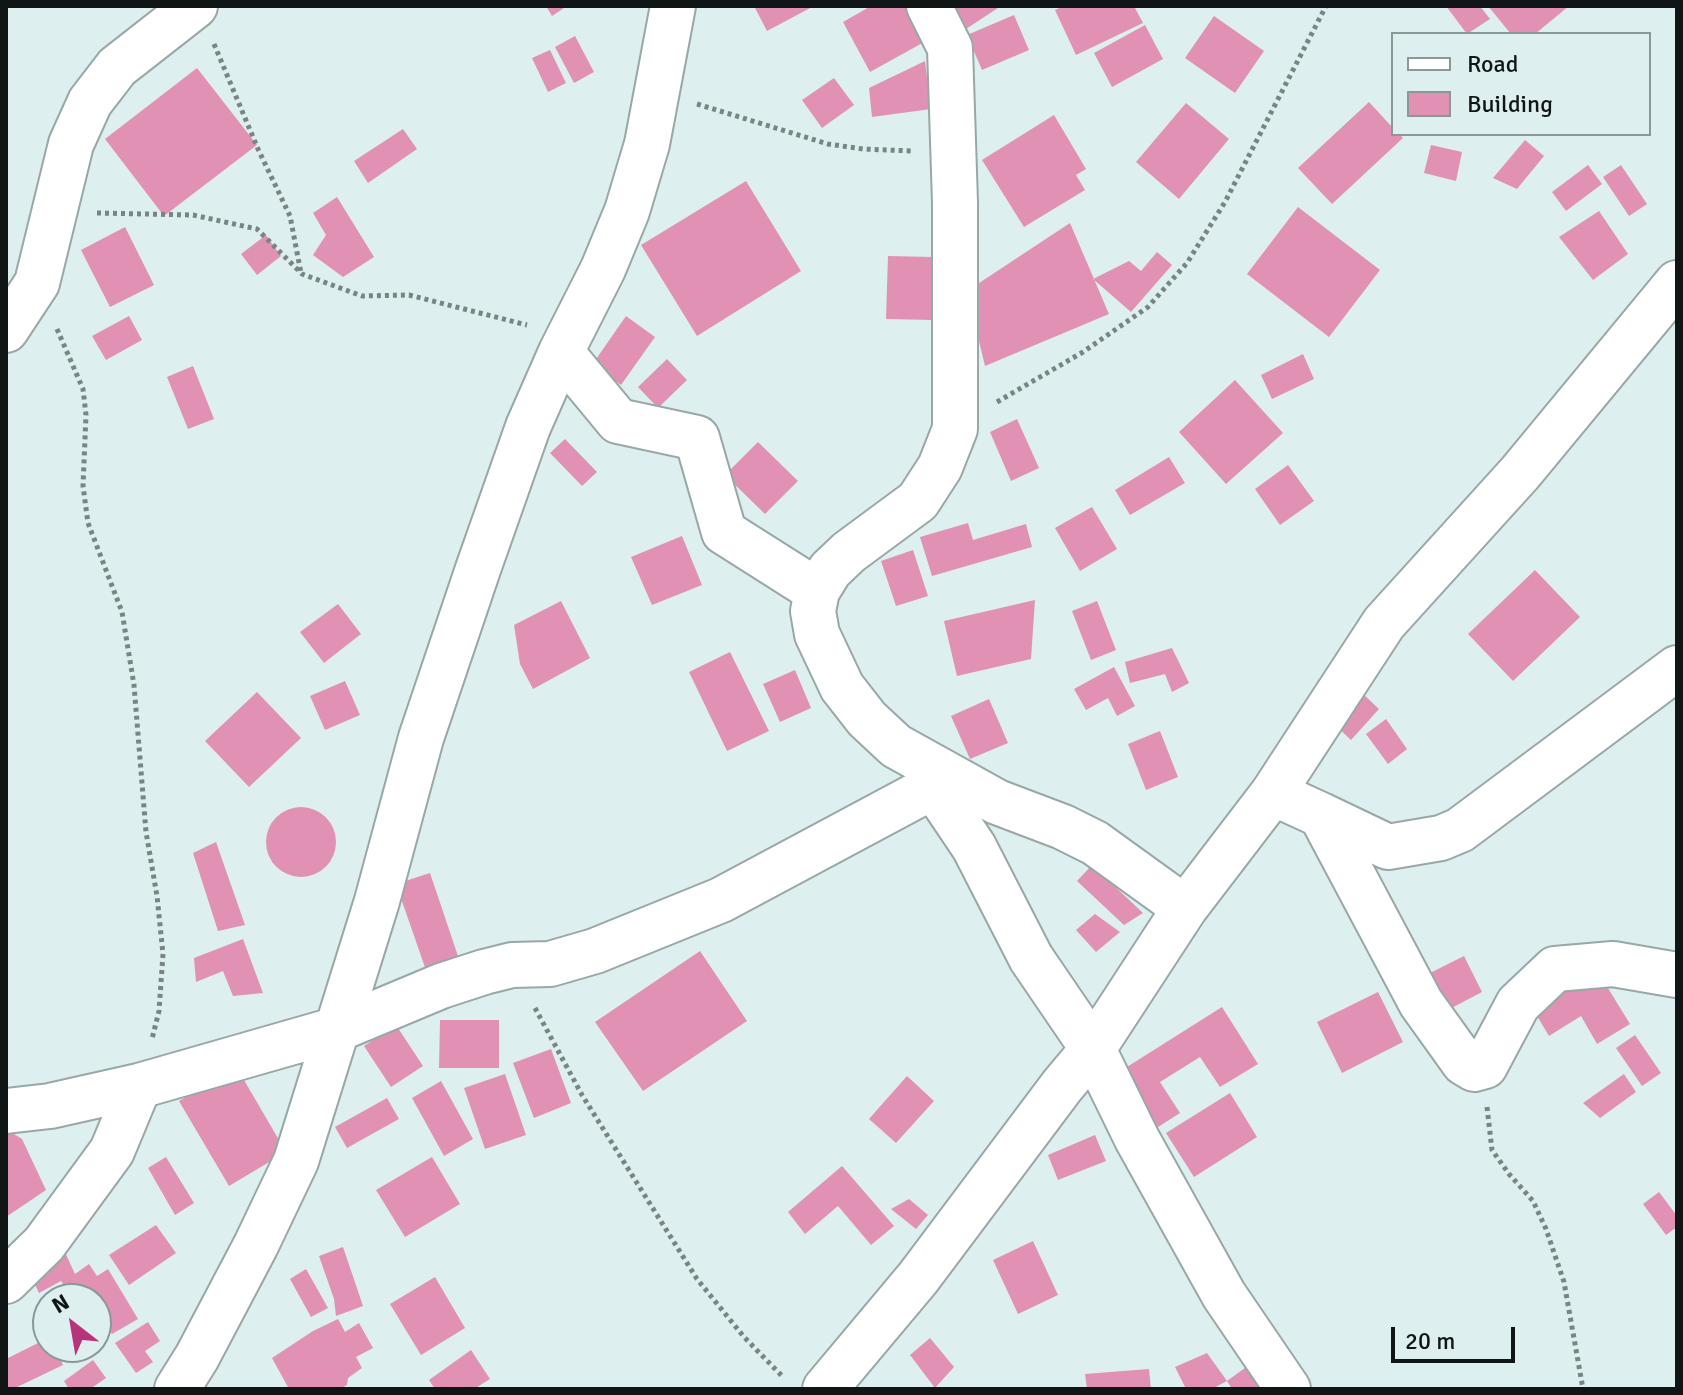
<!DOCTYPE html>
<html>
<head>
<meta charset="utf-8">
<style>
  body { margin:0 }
  #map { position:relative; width:1683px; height:1395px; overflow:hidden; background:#ddefee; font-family:Signika,sans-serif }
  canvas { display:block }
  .frame { position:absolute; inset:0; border:8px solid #101616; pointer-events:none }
  .legend { position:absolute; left:1391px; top:32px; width:260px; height:104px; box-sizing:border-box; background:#ddefee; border:2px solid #8b9898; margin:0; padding:10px 14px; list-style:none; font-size:24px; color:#101616 }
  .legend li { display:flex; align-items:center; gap:16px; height:40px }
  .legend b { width:40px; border:2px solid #8b9898 }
  .north { position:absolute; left:32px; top:1283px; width:80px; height:80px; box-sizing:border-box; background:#ddefee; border:2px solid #8b9898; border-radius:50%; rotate:329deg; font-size:22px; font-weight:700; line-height:32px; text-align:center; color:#101616 }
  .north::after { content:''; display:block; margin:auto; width:28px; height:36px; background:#b83379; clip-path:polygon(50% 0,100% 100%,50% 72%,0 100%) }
  .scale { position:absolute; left:1391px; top:1327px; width:124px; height:36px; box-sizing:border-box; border:4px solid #101616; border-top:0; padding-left:10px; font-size:24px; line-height:28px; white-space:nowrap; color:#101616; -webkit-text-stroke:6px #ddefee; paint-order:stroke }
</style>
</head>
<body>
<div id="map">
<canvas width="1683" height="1395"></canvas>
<div class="frame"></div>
<ul class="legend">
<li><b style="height:10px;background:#fff"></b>Road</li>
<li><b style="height:22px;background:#e192b4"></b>Building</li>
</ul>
<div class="north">N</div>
<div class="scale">20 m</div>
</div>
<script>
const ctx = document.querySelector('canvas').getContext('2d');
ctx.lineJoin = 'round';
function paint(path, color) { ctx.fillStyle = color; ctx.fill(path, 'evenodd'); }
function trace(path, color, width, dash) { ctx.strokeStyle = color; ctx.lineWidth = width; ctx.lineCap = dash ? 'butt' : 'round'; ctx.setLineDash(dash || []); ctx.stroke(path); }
paint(new Path2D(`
  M546,6H567L552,16Z
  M754,6H814L767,31Z
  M871,6H906L926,41L870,72L843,22Z
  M951,6H1001L966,29Z
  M1064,6H1134L1143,23L1076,55L1055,10Z
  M1446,6H1480L1490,19L1467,34Z
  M1488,6H1569L1535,34H1511Z
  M1014,15L1029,50L982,70L967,35Z
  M1214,16L1264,51L1235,93L1185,58Z
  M1145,25L1163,59L1112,87L1094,53Z
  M575,36L594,72L574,83L555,47Z
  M550,50L566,83L548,92L532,58Z
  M925,61L931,109L872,117L869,88Z
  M197,68L257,145L164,216L105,139Z
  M834,78L854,105L822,128L802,100Z
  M1369,102L1393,128V134H1399L1403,138L1332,204L1298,168Z
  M1186,103L1229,139L1179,199L1136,162Z
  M1054,115L1086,169L1076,175L1085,190L1024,227L982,160Z
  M403,129L417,149L368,183L354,161Z
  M1525,140L1544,156L1517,189L1493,178Z
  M1431,145L1462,152L1456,181L1424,173Z
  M1588,165L1602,184L1566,211L1552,192Z
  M1621,165L1647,204L1629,216L1603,177Z
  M746,181L801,271L697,336L641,245Z
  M337,197L374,257L343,277L313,255L326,235L313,213Z
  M1298,207L1380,270L1329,337L1247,274Z
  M1599,211L1628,254L1593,280L1559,237Z
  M1070,223L1109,314L985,366L967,291Z
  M125,227L154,285L110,307L81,250Z
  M266,235L281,256L257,275L241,254Z
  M1157,252L1172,265L1131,312L1093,279L1129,261L1141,271Z
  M888,256L933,257L932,320L886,319Z
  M129,316L142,340L106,360L92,336Z
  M626,316L655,337L621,385L592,365Z
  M1303,354L1314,379L1272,399L1261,375Z
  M667,359L687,380L658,408L638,387Z
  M193,366L214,419L188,429L167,377Z
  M1235,380L1283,433L1226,484L1179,432Z
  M1017,419L1039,468L1011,481L990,432Z
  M565,439L597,472L582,486L550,453Z
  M758,442L798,481L765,514L725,475Z
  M1169,457L1185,483L1130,515L1115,490Z
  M1288,465L1314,501L1280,525L1255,489Z
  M1092,507L1117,549L1080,571L1055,528Z
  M968,523L973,540L1026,524L1032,547L932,576L920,537Z
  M682,536L702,585L652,605L631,557Z
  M913,550L928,596L896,606L881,561Z
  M1535,570L1580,617L1513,681L1468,634Z
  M1035,600L1031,659L957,676L944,621Z
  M561,601L590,658L533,689L520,664L514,625Z
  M1097,601L1116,650L1091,660L1072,611Z
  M338,604L361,634L324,663L300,632Z
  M1172,648L1189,683L1172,692L1165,674L1130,683L1125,662Z
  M730,652L769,731L727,751L689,672Z
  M1114,667L1135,706L1117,716L1108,698L1086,710L1074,689Z
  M795,670L811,708L780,722L763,684Z
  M345,681L360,715L325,730L310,696Z
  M257,692L301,738L249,787L205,741Z
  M1362,693L1379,709L1351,740L1333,723Z
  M989,699L1008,743L970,759L951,716Z
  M1386,719L1407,749L1388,764L1366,734Z
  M1160,731L1178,777L1146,790L1128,744Z
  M266 842a35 35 0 1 1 70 0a35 35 0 1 1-70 0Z
  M216,842L245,925L218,931L193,853Z
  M1092,865L1143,913L1124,925L1077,881Z
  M430,873L461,965L428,976L396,884Z
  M1095,914L1120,932L1096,952L1076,930Z
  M243,939L263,993L233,996L223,971L196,982L194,958Z
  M700,951L747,1021L643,1091L595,1022Z
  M1464,956L1482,992L1440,1014L1422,977Z
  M1595,967L1630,1024L1597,1044L1581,1016L1549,1036L1531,1006Z
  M1378,992L1403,1042L1342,1073L1317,1022Z
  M1222,1007L1258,1064L1220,1087L1200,1057L1160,1082L1180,1113L1155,1129L1119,1072Z
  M440,1020H499V1068H439Z
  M396,1025L423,1066L391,1087L364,1046Z
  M1635,1035L1661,1073L1642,1086L1616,1048Z
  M551,1049L571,1103L534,1118L513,1063Z
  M237,1068L286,1152L229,1186L179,1101Z
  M505,1074L526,1135L485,1149L464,1088Z
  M1624,1074L1636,1092L1600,1118L1583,1103Z
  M907,1076L934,1101L896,1143L869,1119Z
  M441,1081L473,1139L444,1156L412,1098Z
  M1230,1093L1257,1137L1194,1177L1166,1133Z
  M387,1098L399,1119L347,1148L335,1127Z
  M6,1129L22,1139L46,1190L6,1217Z
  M1095,1135L1106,1161L1058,1180L1048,1155Z
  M166,1157L194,1203L175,1215L148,1168Z
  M432,1157L460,1204L405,1237L376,1190Z
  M842,1166L894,1226L871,1245L838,1206L805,1234L788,1212Z
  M1659,1192L1677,1216V1227L1666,1235L1643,1204Z
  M909,1199L928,1215L916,1229L891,1209Z
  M156,1225L176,1253L129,1285L109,1255Z
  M1033,1241L1058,1295L1018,1314L993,1260Z
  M343,1247L363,1306L336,1316L334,1299L319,1256Z
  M64,1250L75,1274L89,1264L97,1276L108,1269L138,1319L112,1334L96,1311V1299H61L70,1295L61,1281L39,1293L28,1270Z
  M306,1269L328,1308L311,1317L290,1279Z
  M435,1277L465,1328L421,1355L390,1304Z
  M338,1319L345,1332L359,1323L373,1348L356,1357L362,1368L348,1378L347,1385L340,1389H289L272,1358L313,1331Z
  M148,1322L160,1341L145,1351L153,1362L136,1373L115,1343Z
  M48,1338V1347H55L63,1365L13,1389H6V1359Z
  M930,1338L954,1367L935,1388L910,1355Z
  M471,1350L490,1379L474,1389H435L429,1380Z
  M1207,1353L1227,1381L1212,1389H1186L1175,1367Z
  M93,1360L106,1378L90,1389H69L64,1381Z
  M1249,1365L1265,1389H1232L1227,1381Z
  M1149,1369L1151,1389H1087L1085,1374Z`), '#e192b4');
const minor = new Path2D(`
  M929,6L950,48L955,203V429L940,467L918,501L849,552L830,570L817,591L813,611L817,634L842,687L867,719L896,746L997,802L1063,827L1095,843L1185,908
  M6,330L37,283L71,144L90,102L117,67L195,6
  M561,352L618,421L697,438L724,532L817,591
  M933,786L974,847L1031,958L1093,1049L1137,1139L1224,1295L1288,1389
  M1273,793L1321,815L1421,1003L1464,1063L1474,1069L1485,1066L1518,1004L1555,969L1613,964L1677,975
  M1321,815L1388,847L1441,838L1460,830L1677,668
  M6,1111L50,1106L139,1086L338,1029L441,986L484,972L512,965L550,964L595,951L721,900L949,778
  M6,1281L44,1244L112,1151L139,1086
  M177,1389L197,1357L256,1245L296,1161L377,901L421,738L478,569L528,427L561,352L603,269L627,211L647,144L673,6
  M825,1389L918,1278L1062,1086L1093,1049L1185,908L1273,793L1384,623L1520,473L1677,283`);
trace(minor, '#97a8a7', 48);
trace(new Path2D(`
  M214,44L258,149L290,216L301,273
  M697,104L828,144L863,149L912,151
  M97,213L193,215L257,229L302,274L362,296L409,295L527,325
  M57,329L83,389L86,415L83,486L88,523L122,612L134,685L146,832L157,896L163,954L159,1011L152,1039
  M997,402L1083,352L1148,307L1187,263L1225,202L1326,6
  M535,1008L582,1095L697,1279L744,1337L783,1377
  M1487,1107L1492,1150L1509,1174L1533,1201L1546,1229L1564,1282L1583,1389`), '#798585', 5, [4, 4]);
trace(minor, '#fff', 44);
</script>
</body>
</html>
